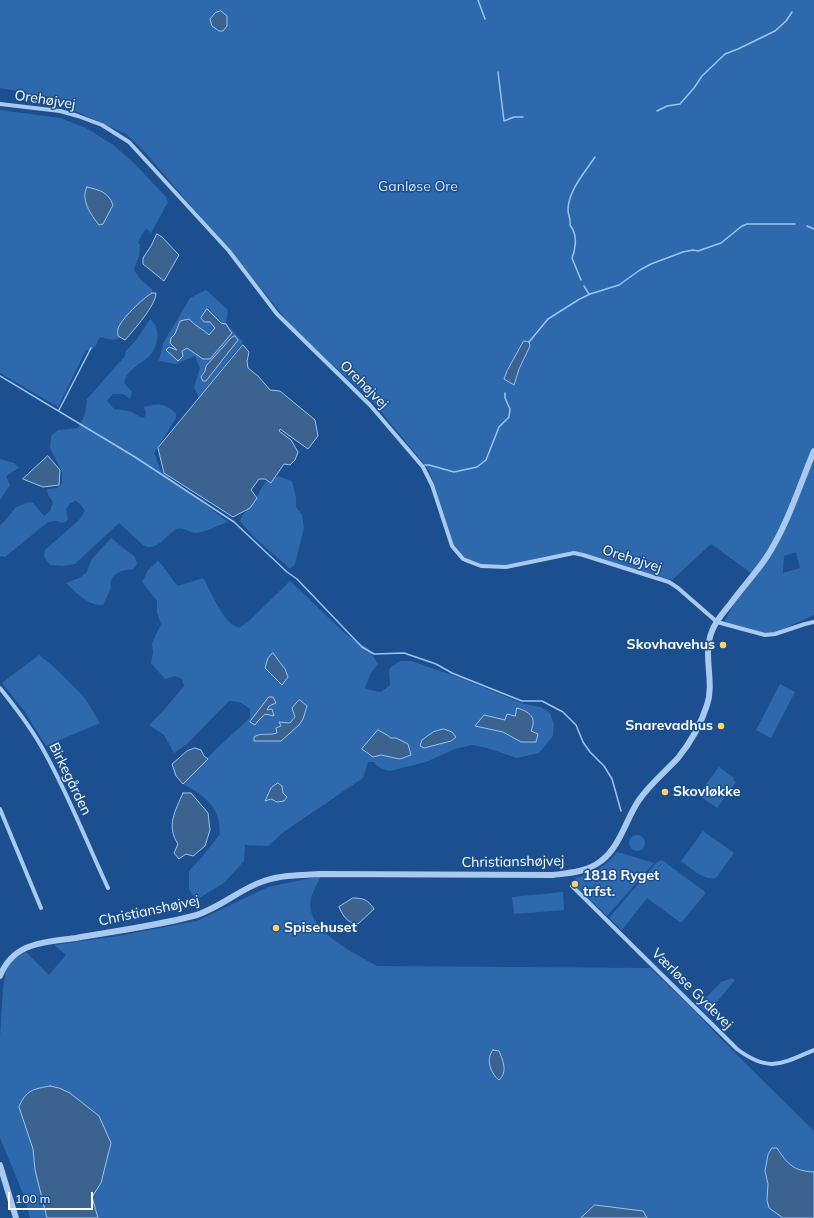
<!DOCTYPE html>
<html>
<head>
<meta charset="utf-8">
<style>
  body { margin:0 }
  #map { position:relative; width:814px; height:1218px; overflow:hidden; background:#1b4f8f; font-family:Mulish,sans-serif }
  canvas { display:block }
  .scale { position:absolute; left:8px; top:1192px; width:85px; height:18px; box-sizing:border-box; border:2px solid #fff; border-top:0; padding-left:5px; font-size:12px; line-height:14px; white-space:nowrap; color:#fff; -webkit-text-stroke:3px #1b4f8f; paint-order:stroke }
</style>
</head>
<body>
<div id="map">
<canvas width="814" height="1218"></canvas>
<div class="scale">100 m</div>
</div>
<script>
const ctx = document.querySelector('canvas').getContext('2d');
ctx.lineJoin = 'round';
function paint(path, color) { ctx.fillStyle = color; ctx.fill(path, 'evenodd'); }
function trace(path, color, width, dash) { ctx.strokeStyle = color; ctx.lineWidth = width; ctx.lineCap = dash ? 'butt' : 'round'; ctx.setLineDash(dash || []); ctx.stroke(path); }
function drawText(font, color, halo, rows, align = 'center') {
  ctx.font = font + ' Mulish,sans-serif'; ctx.lineWidth = 3; ctx.setLineDash([]); ctx.textBaseline = 'middle'; ctx.strokeStyle = halo; ctx.fillStyle = color; for (const [text, x, y, turn = 0] of rows) {
    ctx.save(); ctx.translate(x, y); ctx.rotate((+turn || 0) * Math.PI / 180); ctx.textAlign = isNaN(turn) ? turn : align; if (halo) ctx.strokeText(text, 0, 0); ctx.fillText(text, 0, 0); ctx.restore();
  }
}
paint(new Path2D(`
  M0,0H814V615L771,635L724,622L751,573L711,544L672,580L569,553L506,565L476,564L463,557L453,545L429,470L373,402L293,328L236,258L143,150L126,134L62,105L49,97L0,88ZM524,341L530,346L519,369L514,385L504,379L507,371ZM796,552L800,568L783,573L784,556Z
  M0,110L60,118L86,128L112,144L134,163L166,197L168,202L151,233L146,228L138,242L140,245L139,256L134,269L140,279L152,289V293C143,299 121,320 118,329C117,331 118,334 118,336L120,338L113,340L100,337L95,347L90,351L86,350L58,407L0,373Z
  M206,290L228,310L226,323L243,342L199,398L194,387L200,368L195,356L176,364L159,361L163,344L190,298ZM210,322L226,324L228,329L203,359L187,348L182,351L178,361L166,350L178,351L177,349L173,346L171,338L175,334L201,330L204,331L209,335L215,328ZM235,337L237,340L223,361L201,377L205,371L206,366L231,338Z
  M150,319C152,321 155,324 156,327C159,335 157,347 151,354C141,366 129,366 124,383L132,392L130,399L123,394H113L107,401L114,409L130,411L140,417L144,418L146,413L144,407C158,403 164,403 176,413V418L154,453L161,471L228,522C219,525 208,531 198,533C191,534 182,525 175,530C165,536 158,551 144,546L119,523L75,564L63,566L50,565L44,556L45,550L79,520L85,511L81,505L76,501L70,503L66,509L68,519L66,522L61,523L57,521L48,522L5,557L0,556V525L4,522L16,507L29,502L33,503L44,516L50,511L53,502L48,495L47,489L57,488L62,483V472L50,448L51,436L58,430L78,428L85,414L87,399L125,356L126,351L137,339Z
  M0,459L14,463L19,468L6,476L10,485L0,500Z
  M278,476L292,481L296,498V507L302,515L304,528L295,564L290,569L253,536L240,521C243,512 251,507 256,498C260,492 261,487 266,482C269,479 274,478 278,476Z
  M111,538L135,557L137,564L133,569C125,570 115,571 111,580C110,584 111,587 110,590C108,595 105,600 103,605C88,606 77,593 66,583L79,578L87,572L91,560Z
  M158,561C166,568 170,578 178,586L203,578C212,593 223,623 239,628L250,620L290,581L348,636L368,648L378,664L371,673L365,688L371,690L381,692L390,685L389,670L391,667L400,661H411L461,678L524,704L541,707L550,713L554,724L553,736L539,753L517,758L487,748L472,745L455,749L426,762L390,771L380,768L373,762H368L363,778L285,831L268,846L245,845L244,861L224,883L196,900L189,889V871L202,857L220,834C219,829 220,823 218,818C213,801 198,792 183,784L218,747L250,718V709L240,702L229,701L187,744L174,753L164,735L149,725L163,711L184,686L182,679L175,676L165,679L151,663L153,652L152,643L161,624L157,613V601L142,582L148,570ZM518,708L531,731L521,742L503,732L515,717ZM295,713L299,725L291,732L254,740L260,734H272L277,733L281,726L279,722L290,723L295,717ZM387,735L411,755L400,759L381,755ZM282,786L283,793L287,797L284,801L277,802L271,799L265,800L269,791Z
  M39,655L53,666L84,697L100,723L46,746L25,712L2,683Z
  M780,684L795,692L771,738L756,730Z
  M719,767L734,778L733,780L736,782L717,808L698,795Z
  M703,831L734,853L716,878C703,881 691,868 681,861Z
  M629 843a8 8 0 1 1 16 0a8 8 0 1 1-16 0Z
  M617,852L654,863L607,916L578,888L574,879C591,873 607,867 617,852Z
  M662,860L704,891L705,894L681,923L647,898L622,930L609,918L656,863Z
  M321,876C318,883 312,892 311,899C304,930 355,953 377,966L650,968L691,1007L722,1040L814,1131V1218H30L24,1196L0,1138V1037L3,989L6,970L14,959L26,952L49,975L66,955L54,945L118,936L197,921L268,887Z
  M563,892L564,910L514,914L512,897Z
  M732,978L735,980L707,1014L699,1005L721,982Z`), '#2e69ad');
const water = new Path2D(`
  M221,11L227,16V26L223,31H219L212,26L210,19L215,13Z
  M87,187C100,190 108,192 113,205L103,224L99,225C91,215 80,199 87,187Z
  M157,234L162,237L179,255L164,281L143,264V258L151,246Z
  M152,293H156C156,305 134,330 125,340L118,336C118,334 117,331 118,329C120,320 143,298 152,293Z
  M207,309L221,323L226,324L229,329L232,333L210,359H203L187,348L182,351L183,356L178,361L166,350L169,347L177,350L170,343L171,338L175,334L180,321L189,319C195,326 203,329 209,335L215,328L210,322H204L201,318Z
  M235,336L238,340L206,381H203L201,377L205,371L206,366L231,338Z
  M524,341L529,342L530,346L519,369L514,385L504,379L507,371Z
  M243,345L249,352L247,361L248,368L258,376L270,390L280,391L315,420L318,436L308,449L280,429L279,431L291,440L298,452L295,460L290,465L284,464L271,483L265,479H259L251,490L257,498L250,508L233,517L164,473L158,448Z
  M48,456L60,470L59,485L43,487L23,479Z
  M273,653L285,669L288,677L282,685L265,668L268,658Z
  M269,697H273L276,703L269,706L267,710L272,709L274,716L265,714L258,721L255,725L250,722Z
  M300,700L307,706L303,719L299,725L281,741H254V737C262,732 268,736 277,733L276,728L281,726L279,722L290,723L295,717L292,708L297,702Z
  M517,708C530,712 537,717 531,731L538,734L536,742H521L503,732L475,726L484,715L505,720L507,714L515,716Z
  M444,729L452,732L456,737L451,741L424,748L420,746L422,740L433,732Z
  M378,730L387,735L391,738H396L408,744L411,755L400,759L381,755L373,757L362,749Z
  M195,748L201,750L204,756L208,759L183,784L176,776L172,764L187,751Z
  M278,783L282,786L283,793L287,797L284,801L277,802L271,799L265,801L271,788Z
  M183,793H191L208,813L210,830L205,846L193,856L186,854L179,859L174,853L178,844C166,826 175,811 183,793Z
  M353,898C364,898 368,900 374,909L358,924C347,923 343,916 339,907Z
  M493,1050L499,1051C503,1061 508,1071 499,1080C491,1074 485,1059 493,1050Z
  M50,1086L59,1088L70,1093L99,1116L111,1143L101,1183L92,1197L98,1218H47L35,1170L33,1149L19,1107C26,1090 33,1089 50,1086Z
  M772,1148H777C788,1165 794,1171 814,1172V1218H783L769,1208L767,1200L768,1184L765,1171L768,1155Z
  M595,1205L643,1211L647,1218H581Z`);
paint(water, '#3c6290');
trace(water, '#9cc4f0', 1);
trace(new Path2D(`
  M478,0L485,19
  M498,72L504,121L514,117H523
  M657,111L667,106L680,104L694,88L702,76L725,54L738,49L775,31L786,21L792,12
  M807,226L814,229
  M581,280L572,258C576,247 578,235 570,225C571,218 568,216 568,210C568,191 585,172 595,157
  M584,286L589,294
  M529,342L548,319L578,300L590,294L619,285L640,270L651,264L683,252L693,250L698,251L721,243L742,226L747,224H795
  M0,376L135,457L234,522L287,572L297,579L362,647L374,654L404,653L436,664L452,673L522,701H542L563,712L576,725L583,742L590,752L604,766L612,779L621,811
  M59,410L91,348
  M425,465H429L454,472L477,467L486,460L499,427L509,417L510,409L505,398V393`), '#9cc4f0', 1.5);
trace(new Path2D(`
  M0,104L60,111L78,116L102,125L129,142L229,251L277,314L370,405L423,467L432,485L452,546L463,559L473,563L481,566L506,567L574,553L583,555L669,582L678,588L717,622L765,635L775,634L805,624L814,622
  M0,688C16,708 33,730 45,753C69,796 87,843 108,888
  M0,809L41,908
  M572,886L737,1049C769,1073 781,1064 814,1050`), '#a9c9ee', 4);
trace(new Path2D(`
  M0,976C6,961 16,951 31,946C45,941 62,940 76,938C115,931 155,926 193,916C219,909 239,889 264,881C282,875 301,875 319,874L553,875C569,873 587,872 601,861C620,847 626,819 639,800C650,784 665,772 678,758C690,743 701,724 707,705C715,682 702,656 712,631C716,620 724,612 731,603C742,588 755,574 766,558C787,526 799,487 814,451
  M0,1165L16,1218`), '#a9c9ee', 6);
for (const [x, y, r, color] of [
  [723,645,4,"#ffd166"],
  [721,726,4,"#ffd166"],
  [665,792,4,"#ffd166"],
  [575,884,4,"#ffd166"],
  [276,928,4,"#ffd166"]
]) { const dot = new Path2D(); dot.arc(x, y, r, 0, 2 * Math.PI); ctx.fillStyle = color; ctx.fill(dot); trace(dot, '#1b4f8f', 1.5); }
drawText('14px', '#fff', '#1b4f8f', [
  ["Orehøjvej",45,100,9],
  ["Orehøjvej",364,385,45],
  ["Orehøjvej",632,559,18],
  ["Birkegården",70,779,64],
  ["Christianshøjvej",513,862,-1],
  ["Christianshøjvej",149,911,-12],
  ["Værløse Gydevej",692,989,45]
]);
drawText('14px', '#cfe3fa', '#1b4f8f', [
  ["Ganløse Ore",418,187]
]);
drawText('bold 14px', '#fff', '#1b4f8f', [
  ["Skovhavehus",715,645,"right"],
  ["Snarevadhus",713,726,"right"],
  ["Skovløkke",673,792],
  ["1818 Ryget",583,876],
  ["trfst.",583,892],
  ["Spisehuset",284,928]
], 'left');
</script>
</body>
</html>
